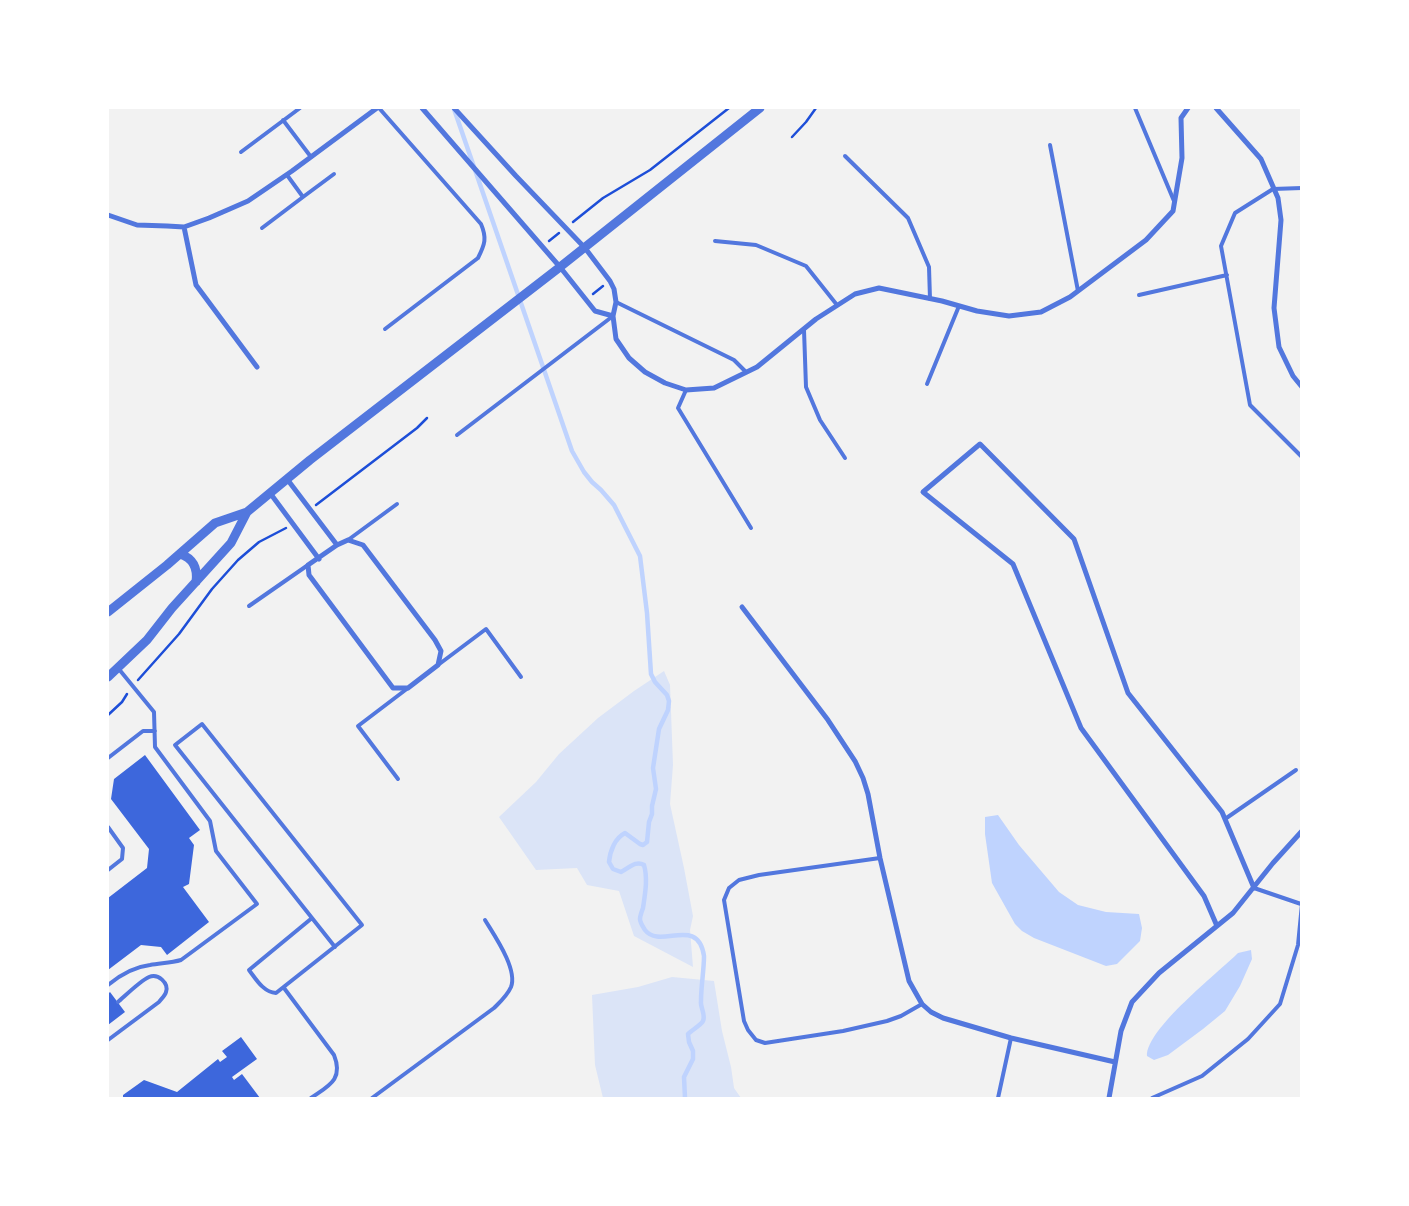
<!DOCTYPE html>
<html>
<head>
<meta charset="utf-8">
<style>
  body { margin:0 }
  #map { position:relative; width:1409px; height:1206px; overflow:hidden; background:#f2f2f2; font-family:"Exo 2",sans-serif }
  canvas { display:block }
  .frame { position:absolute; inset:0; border:109px solid #fff; pointer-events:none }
</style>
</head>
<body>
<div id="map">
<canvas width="1409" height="1206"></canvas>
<div class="frame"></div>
</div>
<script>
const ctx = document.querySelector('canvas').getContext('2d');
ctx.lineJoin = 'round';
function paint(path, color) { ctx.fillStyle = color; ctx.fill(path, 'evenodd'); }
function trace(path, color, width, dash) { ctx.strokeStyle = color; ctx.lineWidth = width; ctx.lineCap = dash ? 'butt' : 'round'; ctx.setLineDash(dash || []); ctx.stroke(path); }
paint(new Path2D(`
  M664,671L670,685L673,765L670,804L684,868L693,916L690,930L693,967L634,936L619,891L587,885L577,868L536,870L499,817L536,782L559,754L598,718L634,691Z
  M672,977L714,981L722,1031L731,1067L734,1088L741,1098H603L595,1065L592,995L638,987Z`), '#dbe4f7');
paint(new Path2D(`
  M998,815L1019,845L1059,892L1078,905L1106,912L1139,914L1142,928L1140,941L1117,964L1106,966L1034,938L1022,931L1015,924L992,883L985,834V817Z
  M1251,950L1252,959L1240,986L1225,1011L1203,1029L1168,1055L1154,1060L1147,1056C1146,1029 1218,973 1238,953Z`), '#bfd3fe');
trace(new Path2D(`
  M454,109L572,451L584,472L592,482L601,490L614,505L640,556L647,613L651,674L655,682L667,695L669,701L668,710L659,729L653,768L656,789L652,806V814L649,822L647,842L643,845L640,844L625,833C615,838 610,851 609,862L613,869L621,872C629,868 636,860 644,865C648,879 645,894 643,908C642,911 640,916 640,919C640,922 643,927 645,930C660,950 698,915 704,956C704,970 701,986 701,1001C700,1007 706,1015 703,1021C701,1025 692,1030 688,1034L689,1042L693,1051V1059L684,1077L685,1098`), '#bfd3fe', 4.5);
paint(new Path2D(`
  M145,755L200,830L189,838L194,845L189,884L183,887L209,922L167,955L161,947L141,945L108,970V898L147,868L149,849L111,799L114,779Z
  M110,992L125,1012L108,1025V994Z
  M241,1037L257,1059L232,1077L234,1080L242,1074L260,1098H123V1095L144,1080L177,1092L218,1059L220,1062L227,1057L222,1051Z`), '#3d67dc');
trace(new Path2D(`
  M792,137L806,122L816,108
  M573,222L603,198L650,170L729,108
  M549,241L559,233
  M593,294L603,286
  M316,505L417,428L427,418
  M138,680L179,634L212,589L238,560L259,542L286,528
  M108,715L122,702L127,694`), '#1d4ed8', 2.5);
trace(new Path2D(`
  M379,108L481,224C487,238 485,244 478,258L385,329
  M1135,108L1174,201
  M283,120L311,157
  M1050,145L1078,291
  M241,152L300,108
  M845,156L908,218L929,267L930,299
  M1302,188L1273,189L1235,213L1221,246L1250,405L1302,457
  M303,197L334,174
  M262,228L303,197L287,175
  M715,241L756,245L806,266L837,305
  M1139,295L1227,275
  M616,302L734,360L746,372
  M804,330L806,387L820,420L845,458
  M927,384L959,306
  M686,390L678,408L751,528
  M457,435L613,316
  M348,540L397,504
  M249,606L308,565
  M438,665L486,629L521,677
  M202,724L362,925L276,993C263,992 256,979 249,970L312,918L175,745Z
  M108,758L143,731H155
  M398,779L358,726L408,688
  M1225,819L1296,770
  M108,827L123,848L122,859L108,870
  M880,858L759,875L739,880L729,888L724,900L744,1021L748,1030L756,1040L765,1043L843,1031L887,1021L901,1016L922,1004
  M1254,888L1301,904
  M312,918L335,947
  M108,985C120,975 133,967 150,965C161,963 171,963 181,960L257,904L216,851L210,821L155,747L154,712L118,668
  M284,988L334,1055C344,1080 328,1086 311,1098
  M108,1040L159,1002C161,999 165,996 166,992C169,983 158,973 149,977C140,981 125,996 118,1002
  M372,1098L494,1008C500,1002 507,996 511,987C518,969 494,935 485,920
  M998,1098L1011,1038
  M1152,1098L1202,1076L1248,1039L1280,1004L1298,945L1302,904`), '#5277de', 4);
trace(new Path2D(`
  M422,108L560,267L595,311L613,316
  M454,108L516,176L585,248L610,281L614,289L616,302L613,316L616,339L629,358L645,372L665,383L686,390L714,388L757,367L816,319L855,294L879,288L942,301L977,311L1009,316L1041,312L1070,297L1146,240L1173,211L1182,158L1181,118L1188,108
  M1216,108L1261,159L1278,198L1281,220L1274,308L1279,347L1293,376L1302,387
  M108,215L137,225L167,226L184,227L209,218L248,201L292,171L377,108
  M184,227L196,285L257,367
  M287,479L337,545
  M270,493L319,559
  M348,540L363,545L435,640L441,651L438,665L408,688H393L309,575L308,565L337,545Z
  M742,607L828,720L855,761L863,778L868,794L880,858L909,981L922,1004L931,1012L943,1018L1011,1038L1115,1062
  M1217,926L1204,896L1081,728L1013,564L923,492L980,444L1074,539L1128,693L1222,812L1254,888
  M1109,1098L1121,1031L1132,1002L1159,973L1233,913L1273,863L1302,831`), '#5277de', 5);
trace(new Path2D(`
  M180,554C193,558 198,568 196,582
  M108,612L167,565L215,523L247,512L310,460L560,267L760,108
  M108,677L147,640L172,608L231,543L247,512`), '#5277de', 9);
</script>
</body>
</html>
